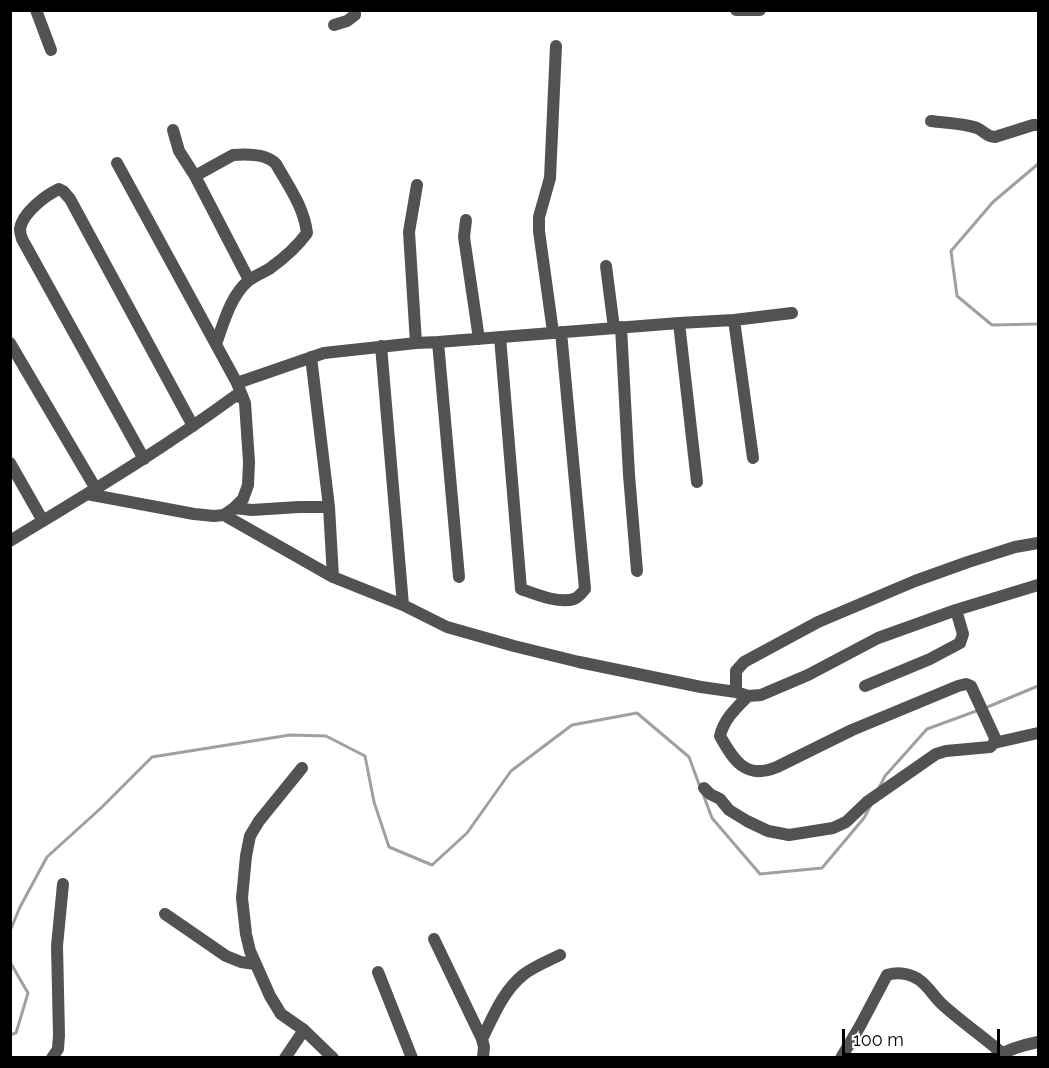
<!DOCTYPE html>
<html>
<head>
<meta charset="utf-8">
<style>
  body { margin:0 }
  #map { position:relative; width:1049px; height:1068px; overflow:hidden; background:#fff; font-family:Raleway,sans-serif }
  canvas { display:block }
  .frame { position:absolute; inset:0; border:12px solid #000; pointer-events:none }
  .scale { position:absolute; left:842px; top:1029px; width:158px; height:27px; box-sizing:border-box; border:3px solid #000; border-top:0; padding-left:8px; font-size:18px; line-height:21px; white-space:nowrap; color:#000; -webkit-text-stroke:4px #fff; paint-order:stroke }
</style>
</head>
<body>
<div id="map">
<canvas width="1049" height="1068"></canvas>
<div class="frame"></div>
<div class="scale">100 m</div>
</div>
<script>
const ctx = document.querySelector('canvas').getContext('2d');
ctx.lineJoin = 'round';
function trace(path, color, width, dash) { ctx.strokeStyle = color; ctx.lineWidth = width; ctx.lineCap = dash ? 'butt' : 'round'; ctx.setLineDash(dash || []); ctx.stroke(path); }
trace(new Path2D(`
  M1038,164L993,202L951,251L957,296L992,325L1038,324
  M985,708L1038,686
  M879,788L885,776L927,729L979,710
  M703,794L712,818L760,874L822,868L864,818L871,805
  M10,931L20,907L47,857L101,808L152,757L290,735L326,736L365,756L374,802L389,847L432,865L467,833L511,771L572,725L637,713L689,757L700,787
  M10,962L28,993L16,1033L10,1035`), '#a0a0a0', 3);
trace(new Path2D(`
  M36,10L51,50
  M736,10H760
  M334,25L347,21L355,15V10
  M931,121C946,123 963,123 977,128C984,131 987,137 995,137L1033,125H1038
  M173,130L179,151L195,176
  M466,220L464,237L479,339
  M606,266L614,328
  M734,320L753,458
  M679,323L697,482
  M621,327L629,475L637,571
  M553,332L539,231V217L550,178L556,46
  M500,337L521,589C535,594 559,604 574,599C579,597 582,593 585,589L561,332
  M438,342L459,577
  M10,343L96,489
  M416,343L409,232L417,185
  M216,344C224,322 230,297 248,281C254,276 262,273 269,269C283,259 297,247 307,233C304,207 289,187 276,164C267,154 246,154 233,155L195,176L249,280
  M381,346L403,605
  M311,357L329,507L333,577
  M237,383L324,353L416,343L438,342L679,323L734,320L792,313
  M144,459L22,239C21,236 20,232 20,229C22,213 46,195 59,189L63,191L70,199L193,426
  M10,463L43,521
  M87,494L194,514L214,516L224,515L234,508L243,499L248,485L249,462L245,403L237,383L117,163
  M234,508L252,510L299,507H329
  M224,515L333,577L403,605L447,627L514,646L579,662L701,687L736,692L748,696L761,695L808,675L878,638L956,610L1038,585
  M10,541C87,494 163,449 235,396L242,397
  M865,686L930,659L960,643L963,634L956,610
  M736,692V671L744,662L818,622L915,581L968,562L1015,547L1038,543
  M994,743L1038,733
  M302,768L259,821L250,836L246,856L242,898L246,934L250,951L270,996L281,1014L304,1030L333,1058
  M704,788L710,794L720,799L729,810L747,821L768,831L789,835L833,828L846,822L867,802L936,754L946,751L990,747L994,743L995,738L971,686L966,684L958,686L852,730L777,767C746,780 734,761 720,736C724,719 736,708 748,696
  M165,914L226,956L241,962L255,964
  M434,939L482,1039L484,1047L483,1058
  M378,972L412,1058
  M482,1039C493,1017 503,991 523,975C533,967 548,961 560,955
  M52,1058L58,1049L59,1035L57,946L63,884
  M285,1058L304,1030
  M841,1058L860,1026L887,975C897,972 908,973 918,979C929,986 934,998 944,1006C962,1022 983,1037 1002,1053
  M994,1058C1008,1049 1023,1045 1038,1042`), '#525252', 12);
</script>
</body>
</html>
